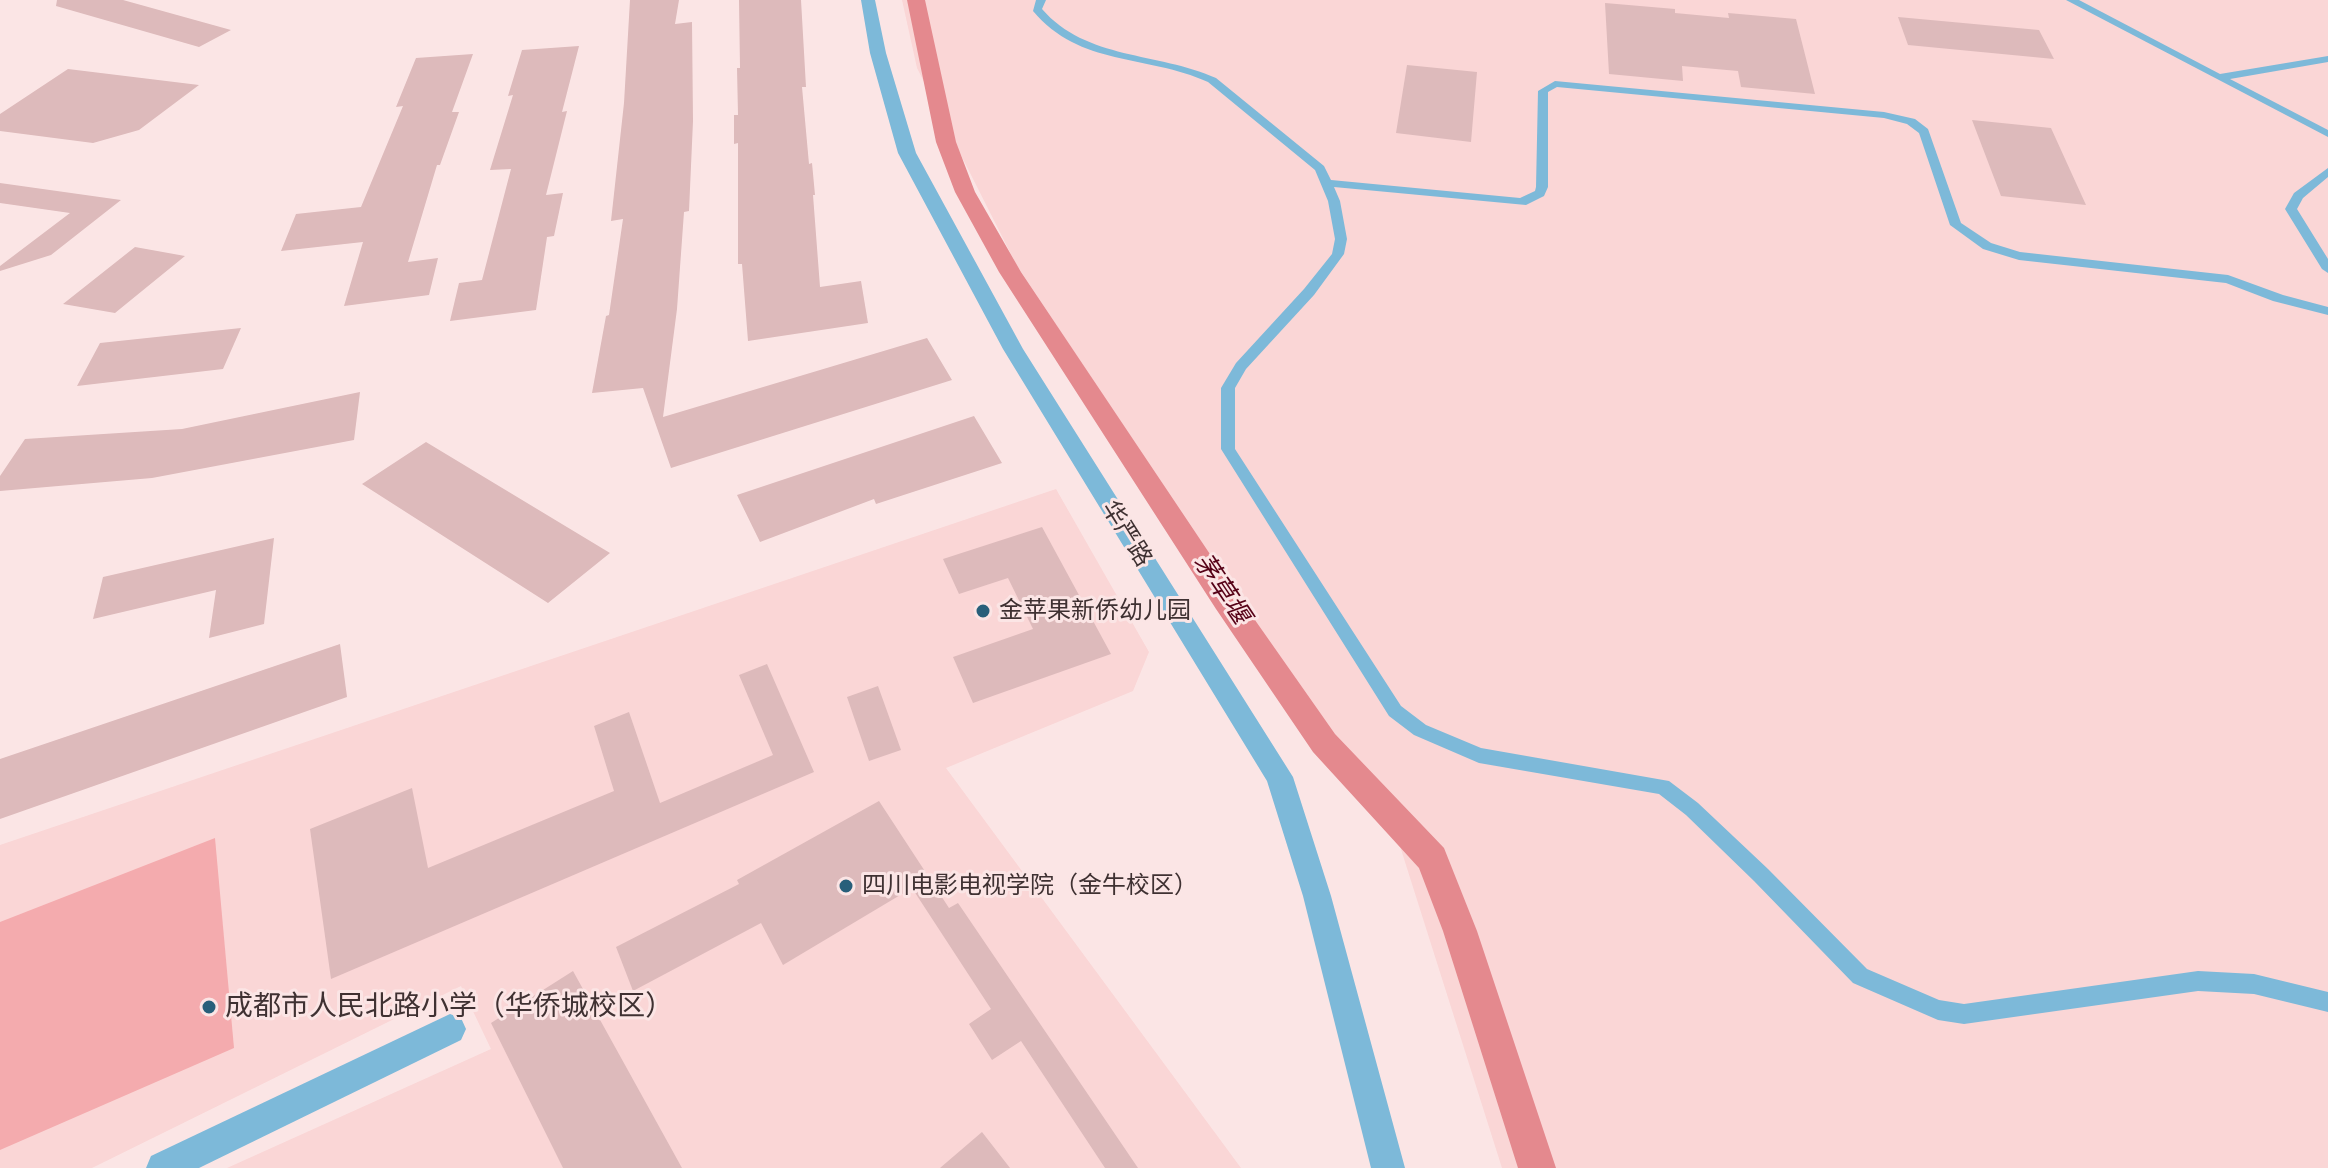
<!DOCTYPE html>
<html>
<head>
<meta charset="utf-8">
<style>
  body { margin:0 }
  canvas { display:block; background:#fbe5e5 }
</style>
</head>
<body>
<canvas width="2328" height="1168"></canvas>
<script>
const ctx = document.querySelector('canvas').getContext('2d');
ctx.lineJoin = 'round';
function paint(path, color) { ctx.fillStyle = color; ctx.fill(path, 'evenodd'); }
function trace(path, color, width, dash) { ctx.strokeStyle = color; ctx.lineWidth = width; ctx.lineCap = dash ? 'butt' : 'round'; ctx.setLineDash(dash || []); ctx.stroke(path); }
function drawText(font, color, halo, rows, align = 'center') {
  ctx.font = font + ' Arial,"Noto Sans SC",sans-serif'; ctx.lineWidth = 6; ctx.setLineDash([]); ctx.textBaseline = 'middle'; ctx.strokeStyle = halo; ctx.fillStyle = color; for (const [text, x, y, turn = 0] of rows) {
    ctx.save(); ctx.translate(x, y); ctx.rotate((+turn || 0) * Math.PI / 180); ctx.textAlign = isNaN(turn) ? turn : align; if (halo) ctx.strokeText(text, 0, 0); ctx.fillText(text, 0, 0); ctx.restore();
  }
}
paint(new Path2D(`
  M902,0H2328V1168H1502L1399,843L1016,264L917,68Z
  M1056,489L1149,652L1133,691L946,768L1241,1168H227L491,1049L461,986L92,1168H0V845Z`), '#fad6d6');
paint(new Path2D(`
  M215,838L234,1048L0,1150V922Z`), '#f4abae');
paint(new Path2D(`
  M907,0H925L956,142L975,192L1021,272L1236,593L1335,734L1444,848L1477,931L1556,1168H1518L1443,931L1419,868L1313,752L1216,609L999,272L955,192L936,142Z`), '#e4898e');
paint(new Path2D(`
  M57,0H123L231,30L199,47L56,6Z
  M630,0H679L675,24L692,22L693,121L689,211L684,212L677,309L663,417L927,338L952,380L671,468L643,388L592,393L606,316L609,315L623,219L611,221L624,103Z
  M739,0H801L806,87H802L809,164L812,163L815,195H813L820,287L861,281L868,323L748,341L742,264H738V143L734,144V115H738L737,68H740Z
  M1605,3L1675,9V13L1729,18L1728,13L1796,19L1815,94L1741,87L1738,71L1682,66L1683,81L1609,74Z
  M1898,17L2039,30L2054,59L1908,45Z
  M579,46L562,112L567,111L546,195L563,193L554,236L547,237L536,310L450,321L459,283L482,280L511,169L490,170L513,95L508,96L522,50Z
  M473,54L452,112H459L440,165H437L408,262L438,258L429,295L344,306L363,242L281,251L296,214L361,207L403,106L396,107L416,58Z
  M1407,65L1477,72L1471,142L1396,133Z
  M68,69L199,85L139,130L93,143L0,131V114Z
  M1972,120L2051,128L2086,205L2001,196Z
  M0,183L121,200L51,255L0,271V266L70,213L0,203Z
  M135,247L185,256L115,313L63,304Z
  M241,328L223,369L77,386L100,343Z
  M360,392L354,440L152,478L0,491V476L25,439L182,429Z
  M974,416L1002,463L876,504L874,499L760,542L737,495Z
  M426,442L610,553L548,603L362,484Z
  M1042,527L1111,654L973,703L953,657L1033,629L1008,578L959,594L943,559Z
  M274,538L264,624L209,638L216,590L93,619L103,577Z
  M340,644L347,697L0,819V759Z
  M767,664L814,772L331,979L310,829L412,788L428,868L614,791L594,726L629,712L660,803L773,755L739,675Z
  M878,686L901,750L869,761L847,697Z
  M879,801L949,908L958,903L1138,1168H1105L1021,1041L992,1060L969,1024L991,1009L912,888L783,965L761,923L633,991L616,947L739,884L737,880Z
  M573,971L682,1168H563L491,1023Z
  M982,1132L1010,1168H940Z`), '#ddbabb');
paint(new Path2D(`
  M1036,0H1046L1042,9C1086,60 1158,52 1216,78L1324,166L1331,180L1520,198L1535,191L1536,187L1538,91L1555,81L1884,112L1915,119L1928,129L1961,223L1991,243L2020,252L2228,275L2283,295L2328,307V315L2273,301L2226,283L2019,260L1983,249L1950,225L1919,133L1907,124L1884,118L1557,87L1548,92V187L1544,196L1526,205L1334,187L1340,201L1347,239L1344,254L1314,295L1246,369L1235,388V449L1401,706L1426,725L1481,748L1669,781L1698,803L1768,869L1867,969L1939,1000L1964,1004L2198,971L2254,974L2328,992V1012L2254,994L2198,991L1964,1024L1938,1020L1853,983L1754,881L1686,815L1659,794L1479,763L1414,735L1389,716L1221,449V388L1236,363L1304,289L1332,254L1335,239L1328,201L1315,170L1208,82C1146,54 1080,67 1033,11Z
  M2066,0H2079L2220,74L2328,56V62L2230,79L2328,130V137Z
  M2328,168V177L2303,198L2297,209L2328,259V273L2322,269L2285,209L2294,193Z`), '#7db9d9');
paint(new Path2D(`
  M450,1014L461,1018L466,1029L461,1040L199,1168H146L151,1156Z`), '#7db9d9');
paint(new Path2D(`
  M861,0H875L886,53L916,153L1023,349L1293,777L1331,896L1405,1168H1371L1303,896L1267,781L1003,349L898,153L870,53Z`), '#7db9d9');
for (const [x, y, r, color] of [
  [983,611,8,"#285f7a"],
  [846,886,8,"#285f7a"],
  [209,1007,8,"#285f7a"]
]) { const dot = new Path2D(); dot.arc(x, y, r, 0, 2 * Math.PI); ctx.fillStyle = color; ctx.fill(dot); trace(dot, '#fbe5e5', 3); }
drawText('24px', '#3f3132', '#fbe5e5', [
  ["华严路",1126,534,58]
]);
drawText('24px', '#3f3132', '#fbe5e5', [
  ["金苹果新侨幼儿园",999,611],
  ["四川电影电视学院（金牛校区）",862,886]
], 'left');
drawText('italic 26px', '#560217', '#fbe5e5', [
  ["茅草堰",1221,589,56]
]);
drawText('28px', '#3f3132', '#fbe5e5', [
  ["成都市人民北路小学（华侨城校区）",225,1007]
], 'left');
</script>
</body>
</html>
